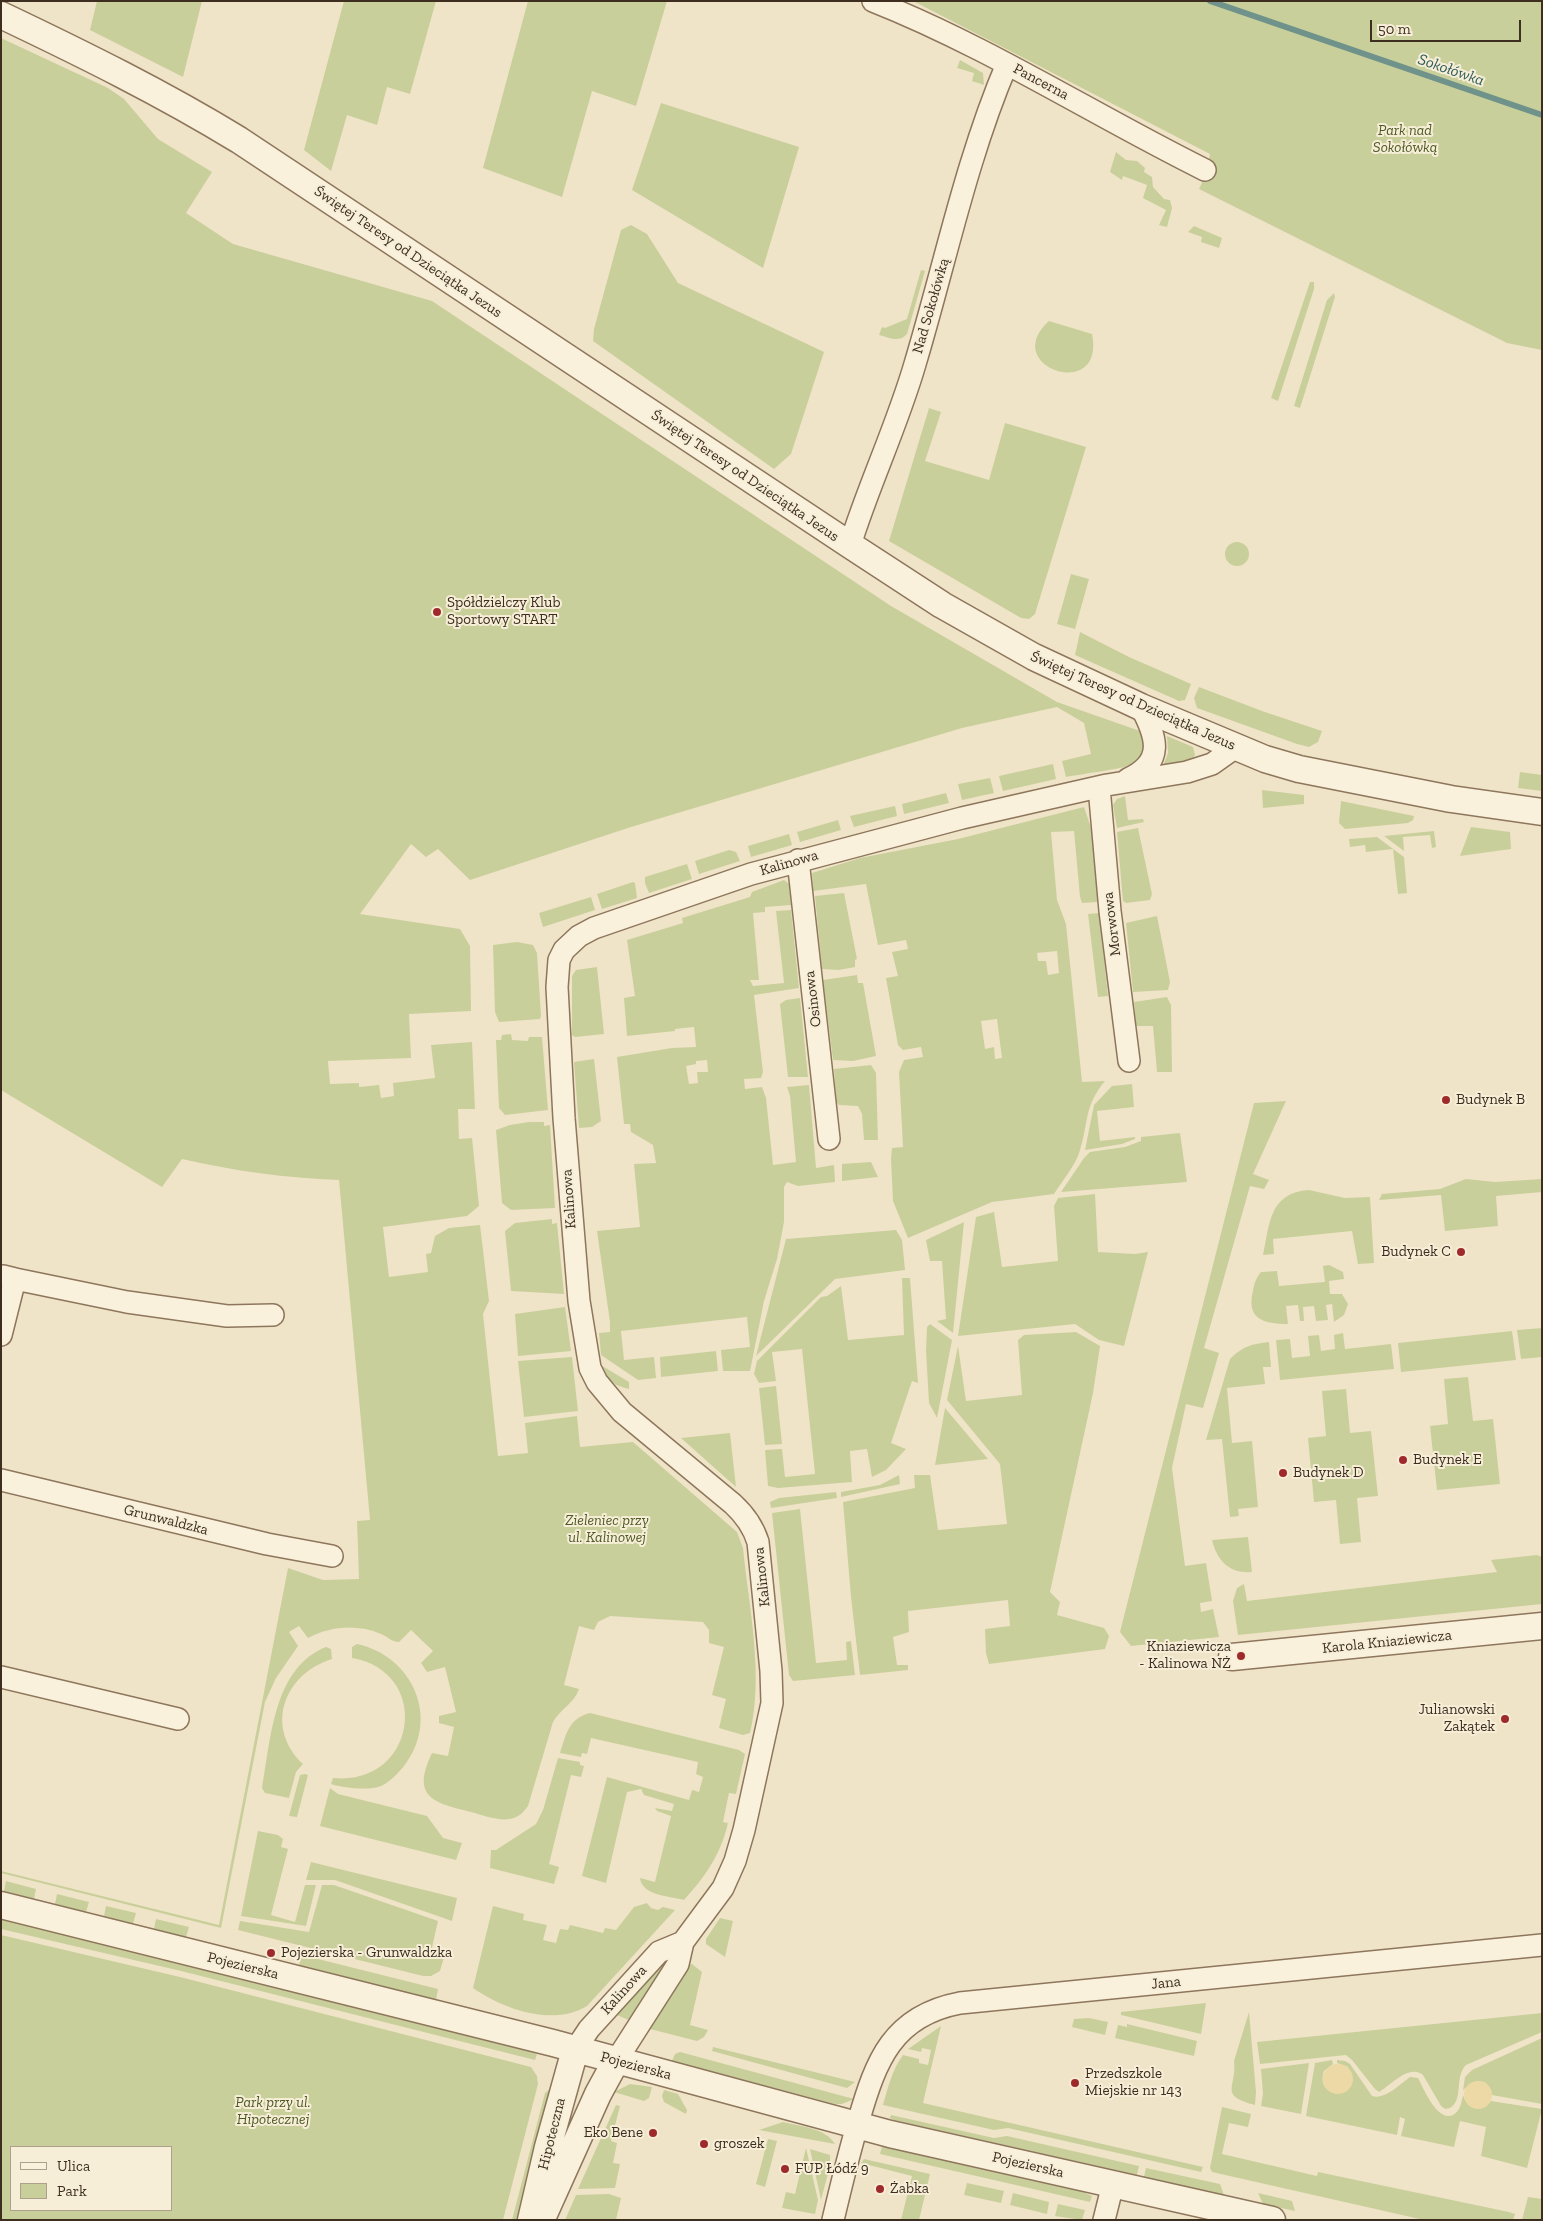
<!DOCTYPE html>
<html>
<head>
<meta charset="utf-8">
<style>
  body { margin:0 }
  #map { position:relative; width:1543px; height:2221px; overflow:hidden; background:#f0e4c8; font-family:"Zilla Slab",serif }
  canvas { display:block }
  .frame { position:absolute; inset:0; border:2px solid #3d2e20; pointer-events:none }
  .legend { position:absolute; left:10px; top:2146px; width:162px; height:65px; box-sizing:border-box; background:#f7eed8; border:1px solid #ada18e; margin:0; padding:6px 9px; list-style:none; font-size:15px; color:#3d2e20 }
  .legend li { display:flex; align-items:center; gap:10px; height:25px }
  .legend b { width:25px; border:1px solid #ada18e }
  .scale { position:absolute; left:1370px; top:20px; width:151px; height:22px; box-sizing:border-box; border:2px solid #3d2e20; border-top:0; padding-left:6px; font-size:15px; line-height:18px; white-space:nowrap; color:#3d2e20; -webkit-text-stroke:4px #f7eed8; paint-order:stroke }
</style>
</head>
<body>
<div id="map">
<canvas width="1543" height="2221"></canvas>
<div class="frame"></div>
<ul class="legend">
<li><b style="height:6px;background:#faf1dc"></b>Ulica</li>
<li><b style="height:14px;background:#c9cf9b"></b>Park</li>
</ul>
<div class="scale">50 m</div>
</div>
<script>
const ctx = document.querySelector('canvas').getContext('2d');
ctx.lineJoin = 'round';
function paint(path, color) { ctx.fillStyle = color; ctx.fill(path, 'evenodd'); }
function trace(path, color, width, dash) { ctx.strokeStyle = color; ctx.lineWidth = width; ctx.lineCap = dash ? 'butt' : 'round'; ctx.setLineDash(dash || []); ctx.stroke(path); }
function drawText(font, color, halo, rows, align = 'center') {
  ctx.font = font + ' "Zilla Slab",serif'; ctx.lineWidth = 4; ctx.setLineDash([]); ctx.textBaseline = 'middle'; ctx.strokeStyle = halo; ctx.fillStyle = color; for (const [text, x, y, turn = 0] of rows) {
    ctx.save(); ctx.translate(x, y); ctx.rotate((+turn || 0) * Math.PI / 180); ctx.textAlign = isNaN(turn) ? turn : align; if (halo) ctx.strokeText(text, 0, 0); ctx.fillText(text, 0, 0); ctx.restore();
  }
}
paint(new Path2D(`
  M97,1H202L183,77L90,30Z
  M344,1H436L410,94L387,87L377,125L347,115L331,171L304,150Z
  M528,1H667L636,106L592,91L562,197L483,168Z
  M913,1H1542V350L1507,343L1199,189L1206,174L1210,154Z
  M1,38L108,88L124,99L158,139L212,172L186,213L233,244L432,301L891,606L1057,702L1140,731C1146,744 1144,756 1131,765C1128,768 1075,775 1066,777L1062,761L1091,754L1084,723L1057,707L962,728L631,827L470,880L438,849L426,857L411,844L360,914L460,929L470,946L471,1011L409,1014L411,1058L328,1061L330,1084L359,1083V1087L379,1085L381,1098L394,1096L393,1083L435,1078L431,1045L472,1042L475,1109H458L459,1139L472,1138L479,1206L467,1216L383,1227L389,1277L428,1272L426,1254L431,1253L435,1236L449,1228L480,1225L489,1301L483,1314L498,1456L528,1453L525,1423L577,1416L580,1447L633,1442L737,1532L743,1548C749,1608 764,1675 750,1733L743,1735L719,1728L726,1699L712,1695L724,1647L709,1643V1630L703,1622L610,1616L598,1622L594,1630L579,1626L564,1685L579,1689C574,1704 560,1709 553,1722L528,1806C523,1813 518,1818 509,1819C498,1821 482,1815 471,1812C435,1803 411,1798 431,1755L432,1753L448,1756L454,1727L439,1723V1716L456,1712L445,1667L427,1672L421,1663L433,1651L411,1630L399,1642C392,1642 388,1637 381,1634C357,1624 331,1626 308,1638L299,1626L289,1632L298,1646L276,1678L265,1702L221,1928L1,1873V1871L219,1925L288,1568L323,1580L359,1579L357,1521L370,1520L339,1180C286,1178 234,1171 182,1159L162,1187L1,1090Z
  M960,60L983,73L984,85L972,81L974,73L957,68Z
  M661,103L799,147L763,268L632,190Z
  M1116,152L1126,160L1137,161L1145,168L1144,172L1152,177L1153,187L1164,199L1170,200L1172,208L1167,227L1159,225L1166,210L1143,198L1147,185L1123,176L1122,180L1110,172Z
  M631,225L647,234L678,283L824,352L791,454L774,469L593,341L594,329L621,230Z
  M1194,226L1222,238L1219,248L1201,242L1202,237L1188,232Z
  M921,270L925,271L907,334C899,343 890,338 879,335L882,327L885,328L907,319Z
  M1310,282H1314V289L1278,401L1271,398Z
  M1334,293L1335,297L1300,408L1294,406L1327,300Z
  M1049,321L1092,334C1106,403 998,367 1049,321Z
  M929,408L941,412L925,461L989,480L1005,423L1086,447L1035,614L1029,619L1021,618L889,541Z
  M1225 554a12 12 0 1 1 24 0a12 12 0 1 1-24 0Z
  M1071,574L1089,579L1075,629L1057,624Z
  M1080,632L1129,657L1191,684L1185,700L1179,701L1075,655Z
  M1199,687L1262,711L1322,731L1318,742L1309,747L1297,744L1197,708L1194,698Z
  M1167,736L1193,747L1195,755L1191,761L1163,766L1168,753Z
  M1053,764L1056,779L1003,791L999,776Z
  M1520,772L1542,775V791L1518,788Z
  M990,778L994,793L962,800L958,784Z
  M1262,790L1304,795V804L1263,808Z
  M946,793L949,803L904,814L902,804Z
  M1125,796L1128,820L1143,819L1144,822L1117,828L1113,805L1117,799Z
  M1341,801L1414,816L1413,820L1408,823L1345,829L1339,823Z
  M895,806L897,816L854,827L850,816Z
  M1084,807L1091,828L1098,902L1082,903L1080,897L1074,831L1051,832L1057,900L1066,924L1082,1082L1105,1081C1084,1106 1089,1121 1080,1150C1076,1165 1062,1181 1054,1194L992,1202L908,1238L893,1201L891,1159L892,1148L903,1147L899,1072L904,1060L923,1057L921,1047L903,1050L898,1045L886,978L898,976L892,952L908,949L906,940L878,945L866,884L813,891L812,873L860,858L958,839ZM1057,951L1059,973L1048,975L1046,961H1038L1037,953ZM997,1019L1002,1058L995,1059L994,1047L985,1049L981,1021Z
  M838,820L841,830L800,842L797,832Z
  M1471,827L1510,832L1511,849L1460,856Z
  M1138,828L1152,894L1150,900L1126,903L1123,901L1117,832Z
  M1434,831L1436,847L1432,848L1430,835L1403,837L1404,851L1384,836Z
  M789,834L792,845L751,857L748,846Z
  M1377,837L1404,857L1407,893L1398,894L1393,849L1366,852L1365,845L1350,847L1349,839Z
  M729,850L736,852L740,861L699,874L695,861Z
  M687,864L692,879L649,893L645,883V877Z
  M784,880L789,884L791,905L765,907V912L753,913L759,980H750L753,986L784,983L776,911L791,910L799,988L754,995L763,1072L761,1078L744,1079L745,1089L762,1087L766,1098L773,1165L796,1162L790,1096L787,1087L809,1085L816,1168L834,1165L835,1182L798,1186L787,1182L784,1187V1222L777,1259L764,1301L750,1371H723L721,1350L750,1347L747,1317L621,1331L624,1360L654,1357L656,1378L638,1380L601,1355L599,1333L610,1332V1322L597,1231L640,1227L634,1164L656,1163L653,1145L631,1132L630,1124H624L617,1057L672,1048L696,1047L694,1027L675,1029V1031L627,1036L624,998L635,996L627,940L683,923L682,918L750,897L752,892ZM707,1060L708,1072H697L698,1083L689,1084L686,1066L696,1064V1061Z
  M633,882L635,883L637,898L602,909L597,894Z
  M844,893L857,959L855,960V967L839,970L822,969L815,896Z
  M591,897L595,910L543,927L539,913Z
  M1099,913L1108,996L1098,997L1088,914Z
  M1157,916L1170,982L1168,990L1133,992L1126,923Z
  M517,942L533,945L537,953L541,1016L540,1019L499,1022L495,1012L493,945Z
  M597,967L604,1034L575,1037L572,1035V976L576,970Z
  M857,975L858,983H863L876,1056L853,1061L833,1060L823,980Z
  M1167,997L1171,1005L1172,1072H1157L1153,1026H1136L1134,1002Z
  M800,998L808,1077H788L780,1004L786,1000Z
  M511,1034L512,1040L528,1041L529,1037H542L548,1110L505,1115L499,1108L496,1040H501L502,1035Z
  M594,1059L601,1121L592,1127L579,1128L574,1062Z
  M871,1065L876,1073L878,1140H864L862,1114L858,1106L839,1105L836,1102L834,1069Z
  M1132,1084L1134,1107L1097,1111L1100,1141L1135,1137V1139L1122,1144L1085,1150L1094,1105L1112,1086Z
  M1286,1101L1253,1174L1269,1180L1264,1189L1250,1186L1204,1348L1219,1353L1203,1408L1186,1404L1172,1468L1185,1566L1206,1563L1212,1601L1200,1603L1201,1612L1213,1609L1219,1637L1131,1646L1120,1632L1254,1103Z
  M529,1122H544V1126L550,1125L555,1208L511,1210L502,1203L496,1130L510,1125Z
  M1180,1133L1187,1182L1061,1192L1084,1158L1090,1152L1125,1147L1141,1141V1137Z
  M871,1162L878,1177L842,1181V1164Z
  M1466,1179L1495,1182L1542,1179V1192L1496,1196L1498,1226L1445,1231L1441,1195L1379,1200L1382,1194L1440,1189Z
  M1309,1190L1345,1198L1370,1197L1374,1263L1358,1264L1352,1231L1273,1239L1274,1254L1263,1255C1270,1223 1269,1193 1309,1190Z
  M1095,1194L1098,1252L1135,1254L1148,1252L1124,1346L1099,1340L1075,1324L958,1336L976,1217L994,1212L1002,1267L1058,1261L1054,1206L1058,1198Z
  M552,1219V1224L557,1223L564,1294L511,1291L505,1231L515,1223Z
  M964,1222L953,1333L937,1321L946,1319L942,1261H930L926,1240Z
  M896,1230L902,1240L905,1270L835,1279L756,1356L786,1239Z
  M1329,1265L1343,1272L1344,1279L1329,1281L1330,1294H1342L1348,1304L1344,1315L1334,1322L1332,1304L1326,1305L1328,1320L1316,1321L1314,1306L1303,1307L1304,1321H1300L1298,1305L1286,1306L1288,1324C1263,1324 1246,1319 1253,1291C1254,1284 1256,1278 1261,1272L1277,1271L1279,1286L1325,1282L1323,1266Z
  M902,1278H910L918,1383L912,1381L891,1443L906,1449L886,1470L872,1477L867,1449L850,1451L852,1482L778,1488L768,1486L765,1450L782,1449L785,1477L815,1474L802,1349L772,1352L776,1381L759,1383L754,1374L757,1361L821,1297L827,1296L841,1286L848,1340L904,1335Z
  M565,1307L571,1351L518,1356L515,1314Z
  M930,1324L952,1340L937,1418L929,1403L926,1351L927,1327Z
  M1542,1328V1357L1521,1359L1517,1330Z
  M1512,1331L1516,1360L1401,1372L1398,1343Z
  M1076,1332L1100,1346L1093,1393L1050,1592L1060,1602L1057,1615L1104,1628L1109,1636L1105,1649L989,1664L986,1653L985,1629L1010,1626L1008,1600L908,1611L909,1632L893,1637L897,1665H908V1670L860,1675L851,1597L843,1502L915,1488L914,1475H930L938,1530L1007,1524L1000,1464L947,1400L958,1346L966,1401L1022,1395L1018,1340L1024,1335Z
  M1343,1333L1345,1349L1391,1344L1394,1369L1280,1380L1276,1340L1290,1339L1292,1358L1310,1356L1308,1336L1319,1335L1321,1351L1335,1349L1334,1335Z
  M1269,1342L1271,1367H1263L1265,1384L1227,1388L1232,1443L1252,1441L1258,1507L1238,1509L1239,1516L1230,1517L1222,1439L1206,1440L1230,1359C1243,1346 1252,1344 1269,1342Z
  M716,1351L718,1371L661,1377L660,1357Z
  M572,1357L578,1411L524,1417L518,1361Z
  M599,1364L629,1382V1389C613,1385 606,1380 599,1364Z
  M1468,1377L1473,1421L1493,1419L1500,1484L1437,1490L1430,1426L1448,1424L1444,1379Z
  M776,1386L782,1444L765,1445L759,1388Z
  M1346,1389L1350,1433L1371,1431L1378,1496L1357,1498L1361,1542L1340,1544L1336,1500L1314,1502L1308,1438L1326,1436L1322,1391Z
  M945,1408L988,1459L935,1465Z
  M730,1433L736,1487L681,1438Z
  M899,1475L900,1484L841,1497V1492L880,1485Z
  M836,1492L837,1498L771,1508L770,1502L779,1498Z
  M800,1509L816,1663L847,1660L846,1642L851,1641L855,1675L793,1681L789,1675L772,1513Z
  M1248,1537L1252,1572C1230,1574 1217,1561 1212,1540Z
  M1537,1555L1542,1557V1604L1238,1635L1233,1601L1237,1588L1244,1584L1247,1601L1497,1572L1491,1560Z
  M357,1644C413,1656 441,1719 404,1766C399,1772 389,1783 381,1786C369,1791 343,1788 331,1784L333,1778C417,1786 433,1672 352,1658V1647Z
  M326,1647L331,1649L332,1659C284,1674 264,1727 303,1764L296,1772L289,1798L265,1793L262,1788C271,1740 273,1668 326,1647Z
  M590,1713L739,1750L745,1754L736,1794L729,1793L723,1822L728,1823C721,1854 705,1877 684,1900C670,1896 642,1896 640,1878L655,1882L671,1816L657,1811L655,1808L672,1811L674,1804L644,1795L641,1789L627,1792L606,1883L582,1876L607,1777L689,1800L692,1790L699,1792L703,1777L696,1774L698,1762L591,1738L587,1754L582,1753L581,1757L560,1753C566,1734 569,1718 590,1713Z
  M558,1758L580,1762V1765L584,1766L581,1777L571,1775L549,1864L559,1867L554,1884L490,1868L491,1850H496L536,1824L543,1810Z
  M305,1774L308,1775L297,1817L289,1816L300,1775Z
  M330,1788L338,1794L427,1816L443,1838L462,1843L456,1860L320,1826Z
  M258,1831L278,1835L283,1839L281,1847L288,1849L271,1915L295,1922L305,1885H316L306,1926L241,1916Z
  M311,1862L457,1898L452,1921L335,1880H306Z
  M6,1881L36,1889L34,1899L4,1891Z
  M322,1885H334L438,1921L431,1952L445,1954L440,1971L431,1976H423L238,1930L240,1921L309,1932Z
  M57,1894L89,1902L86,1912L55,1904Z
  M647,1903L651,1908L658,1910L663,1907L675,1910L587,2006C553,2027 503,2009 473,1988L493,1906L524,1914L523,1920L547,1925L543,1940L556,1943L560,1929L568,1930L570,1925L603,1933L605,1928L616,1930L634,1907Z
  M106,1906L136,1913L133,1924L104,1916Z
  M720,1918L733,1921L725,1957L706,1944V1939Z
  M1,1919L528,2051L537,2054L535,2060L181,1971L1,1929Z
  M156,1919L189,1927L186,1937L154,1929Z
  M1,1935L180,1977L531,2067L537,2076L538,2084L503,2220H1ZM11,2147H171V2210H11Z
  M302,1955L438,1989L436,2000L299,1965Z
  M671,1957L631,2021L617,2015L620,2009L667,1958Z
  M688,1964H692L702,1972L690,2025L708,2030L704,2037L697,2041L646,2028Z
  M1206,2003L1201,2034L1121,2015V2012Z
  M1249,2012L1256,2092L1255,2105C1218,2095 1237,2088 1234,2061Z
  M1542,2013V2032L1466,2065C1454,2077 1464,2100 1450,2108L1445,2109L1441,2106L1423,2075C1408,2064 1392,2085 1379,2092L1375,2089L1352,2060L1346,2055L1260,2064L1257,2042Z
  M1089,2018L1108,2022L1105,2035L1072,2027L1074,2019Z
  M1127,2024L1197,2041L1194,2056L1115,2038L1118,2025L1127,2027Z
  M941,2026L923,2103L1203,2167L1201,2172L1008,2128L994,2130L883,2105C888,2087 892,2070 903,2055L919,2059V2063L928,2065L931,2050L922,2048L921,2052L908,2049Z
  M1542,2038V2104L1492,2095C1487,2074 1474,2082 1463,2090L1465,2077L1472,2070Z
  M713,2047L855,2082L847,2088L712,2051Z
  M680,2052L854,2099L842,2104H835L672,2061L675,2054Z
  M1332,2060L1333,2064L1324,2071C1320,2083 1325,2092 1338,2094L1348,2067L1337,2063V2060L1345,2061L1350,2064L1372,2096C1385,2100 1400,2084 1410,2077L1418,2078C1424,2089 1437,2122 1453,2115C1461,2110 1461,2103 1463,2095L1465,2100L1489,2103L1491,2101L1542,2109L1527,2168L1481,2156L1486,2127L1460,2121L1454,2147L1401,2136L1405,2119L1400,2117L1397,2135L1306,2116L1315,2063Z
  M1309,2063L1301,2114L1261,2106L1263,2094L1261,2069Z
  M630,2084L652,2087L649,2098L644,2101L614,2092Z
  M551,2088L521,2220H512L545,2093Z
  M664,2090L678,2094L687,2110L686,2114L664,2102L662,2096Z
  M616,2105L620,2106L611,2141L617,2143L613,2163L620,2164L615,2188L578,2189Z
  M1222,2107L1251,2114L1248,2127L1229,2123L1222,2154L1317,2176L1318,2172L1509,2212L1515,2214L1513,2220H1424L1212,2172L1210,2168Z
  M891,2115L994,2138L1007,2136L1139,2166L1137,2175L894,2120L890,2118Z
  M783,2122C799,2126 826,2128 835,2144L759,2130Z
  M768,2139L777,2141L765,2187L756,2184Z
  M882,2146L1083,2192L1092,2196L1090,2202L880,2154Z
  M806,2148L818,2200L815,2214L782,2208L786,2192L795,2194Z
  M810,2149L830,2155V2166L821,2200Z
  M864,2159L930,2174L919,2220H901L912,2176L861,2163Z
  M1146,2168L1220,2184L1224,2195L1144,2177Z
  M967,2183L1004,2191L1001,2203L964,2195Z
  M1013,2193L1049,2202L1047,2214L1010,2205Z
  M1258,2193L1292,2201L1295,2211L1263,2204Z
  M609,2194L621,2198L616,2220H565L576,2195Z
  M1528,2197L1542,2199V2220H1522Z
  M1058,2204L1085,2210L1082,2220L1055,2216Z`), '#c9cf9b');
paint(new Path2D(`
  M1323 2079a15 15 0 1 1 30 0a15 15 0 1 1-30 0Z
  M1464 2095a14 14 0 1 1 28 0a14 14 0 1 1-28 0Z`), '#ecd9a5');
trace(new Path2D(`
  M1210,1L1542,115`), '#6f938a', 6);
const minor = new Path2D(`
  M873,1C989,47 1094,115 1205,170
  M850,545C869,484 897,426 915,364C945,264 966,160 1007,64
  M1128,779C1165,762 1157,737 1141,707
  M1099,787L1110,911L1129,1061
  M798,860L829,1139
  M15,1279L127,1302L227,1316L273,1315
  M1,1335L15,1279L3,1276
  M1,1480L267,1544L332,1556
  M1,1677L178,1719
  M575,2050L589,2029L659,1952L683,1942L723,1888L735,1861L744,1830L772,1703L771,1671L758,1542C753,1526 745,1515 733,1504L622,1412L597,1382L590,1368L579,1301L564,1118L557,987L559,960L564,950L579,936L594,928L751,874L962,818L1107,785L1187,772L1212,764L1236,747
  M616,2061L678,1964L683,1942
  M833,2220C841,2186 849,2153 859,2119C876,2061 892,2016 960,2003L1542,1945
  M1104,2220L1113,2184`);
const tertiary = new Path2D(`
  M1,15C83,54 162,93 239,140L850,545L942,605L1034,657L1141,707L1265,759L1299,769L1451,799L1542,812
  M1232,1657L1542,1626
  M1,1905L553,2043L890,2134L1272,2220
  M544,2214L598,2094L616,2061
  M531,2220L548,2147L575,2050`);
trace(minor, '#8d765c', 24);
trace(tertiary, '#8d765c', 29);
trace(minor, '#faf1dc', 21);
trace(tertiary, '#faf1dc', 26);
for (const [x, y, r, color] of [
  [437,612,5,"#9e2a2b"],
  [1446,1100,5,"#9e2a2b"],
  [1461,1252,5,"#9e2a2b"],
  [1403,1460,5,"#9e2a2b"],
  [1283,1473,5,"#9e2a2b"],
  [1241,1656,5,"#9e2a2b"],
  [1505,1719,5,"#9e2a2b"],
  [271,1953,5,"#9e2a2b"],
  [1075,2083,5,"#9e2a2b"],
  [653,2133,5,"#9e2a2b"],
  [704,2144,5,"#9e2a2b"],
  [785,2169,5,"#9e2a2b"],
  [880,2189,5,"#9e2a2b"]
]) { const dot = new Path2D(); dot.arc(x, y, r, 0, 2 * Math.PI); ctx.fillStyle = color; ctx.fill(dot); trace(dot, '#f7eed8', 2); }
drawText('15px', '#3d2e20', '#f7eed8', [
  ["Pancerna",1041,82,28],
  ["Świętej Teresy od Dzieciątka Jezus",408,252,34],
  ["Nad Sokołówką",931,306,-74],
  ["Świętej Teresy od Dzieciątka Jezus",745,476,34],
  ["Świętej Teresy od Dzieciątka Jezus",1133,701,24],
  ["Kalinowa",789,863,-16],
  ["Morwowa",1112,924,-97],
  ["Osinowa",813,999,-97],
  ["Kalinowa",569,1199,-94],
  ["Grunwaldzka",166,1520,14],
  ["Kalinowa",762,1577,-96],
  ["Karola Kniaziewicza",1387,1642,-6],
  ["Pojezierska",243,1966,14],
  ["Jana",1166,1983,-6],
  ["Kalinowa",624,1990,-48],
  ["Pojezierska",636,2066,15],
  ["Hipoteczna",552,2134,-76],
  ["Pojezierska",1028,2165,13]
]);
drawText('italic 15px', '#4d5a26', '#f7eed8', [
  ["Park nad",1405,131],
  ["Sokołówką",1405,148],
  ["Zieleniec przy",607,1521],
  ["ul. Kalinowej",607,1538],
  ["Park przy ul.",273,2103],
  ["Hipotecznej",273,2120]
]);
drawText('15px', '#3d2e20', '#f7eed8', [
  ["Spółdzielczy Klub",447,603],
  ["Sportowy START",447,620],
  ["Budynek B",1456,1100],
  ["Budynek C",1451,1252,"right"],
  ["Budynek E",1413,1460],
  ["Budynek D",1293,1473],
  ["Kniaziewicza",1231,1647,"right"],
  ["- Kalinowa NŻ",1231,1664,"right"],
  ["Julianowski",1495,1710,"right"],
  ["Zakątek",1495,1727,"right"],
  ["Pojezierska - Grunwaldzka",281,1953],
  ["Przedszkole",1085,2074],
  ["Miejskie nr 143",1085,2091],
  ["Eko Bene",643,2133,"right"],
  ["groszek",714,2144],
  ["FUP Łódź 9",795,2169],
  ["Żabka",890,2189]
], 'left');
drawText('italic 16px', '#2f5d5a', '#f7eed8', [
  ["Sokołówka",1451,70,19]
]);
</script>
</body>
</html>
